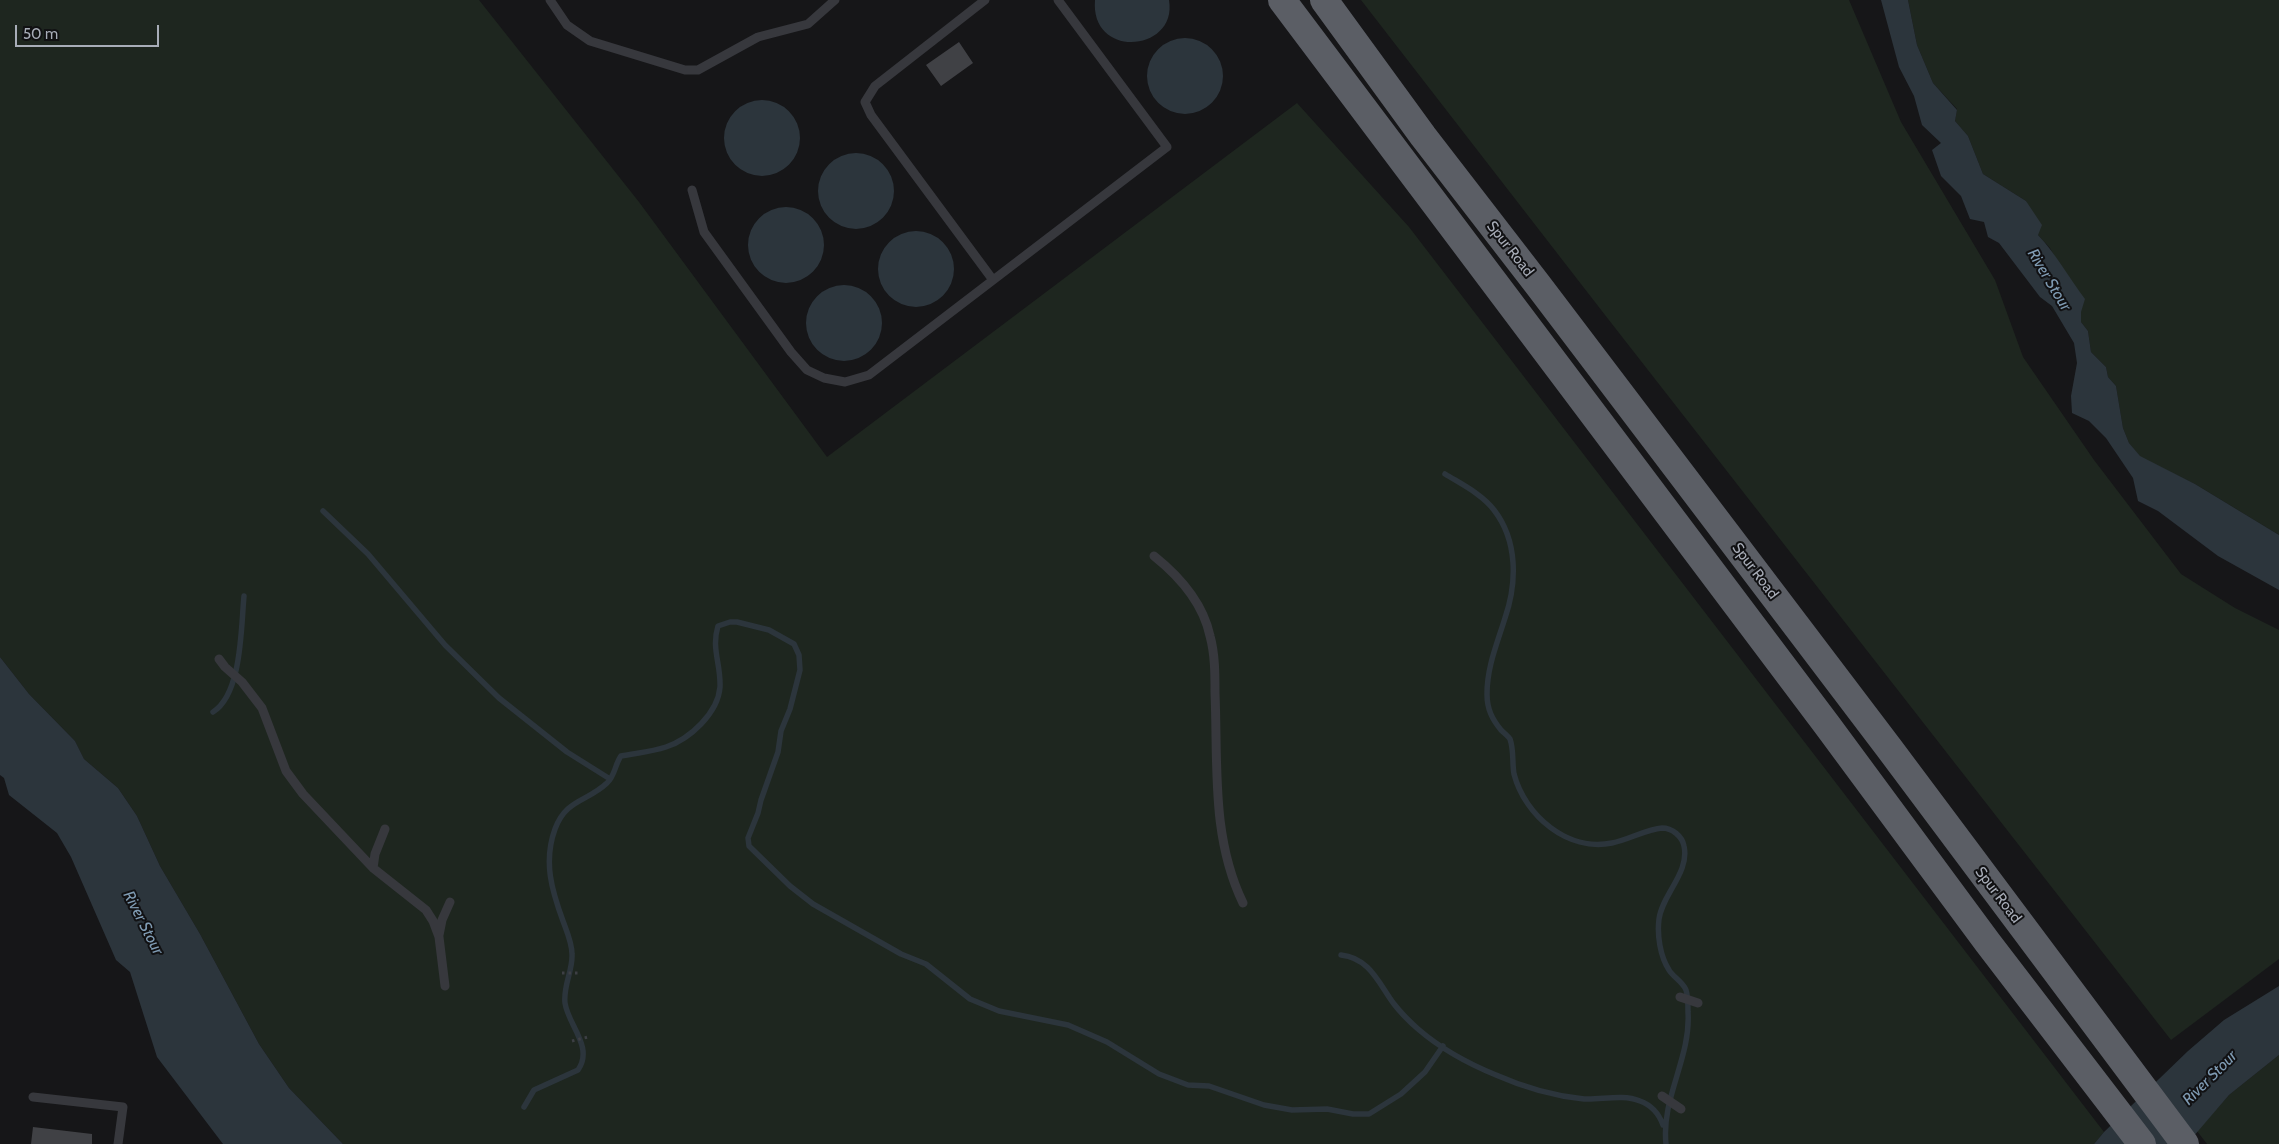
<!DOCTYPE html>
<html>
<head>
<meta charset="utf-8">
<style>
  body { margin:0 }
  #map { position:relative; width:2279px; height:1144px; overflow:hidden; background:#161618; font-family:Cabin,sans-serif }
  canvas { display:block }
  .scale { position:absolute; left:15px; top:25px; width:144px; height:22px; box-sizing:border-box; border:2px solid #a8adb8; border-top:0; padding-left:6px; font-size:15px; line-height:18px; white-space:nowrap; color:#a8adb8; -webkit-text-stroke:4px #111113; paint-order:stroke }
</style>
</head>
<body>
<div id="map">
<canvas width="2279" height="1144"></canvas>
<div class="scale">50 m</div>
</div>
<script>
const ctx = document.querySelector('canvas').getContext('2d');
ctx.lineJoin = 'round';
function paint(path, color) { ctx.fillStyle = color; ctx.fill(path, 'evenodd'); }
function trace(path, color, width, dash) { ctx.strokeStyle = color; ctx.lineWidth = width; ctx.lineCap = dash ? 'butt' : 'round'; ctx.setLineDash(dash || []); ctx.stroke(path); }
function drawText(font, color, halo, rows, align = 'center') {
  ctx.font = font + ' Cabin,sans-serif'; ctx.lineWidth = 4; ctx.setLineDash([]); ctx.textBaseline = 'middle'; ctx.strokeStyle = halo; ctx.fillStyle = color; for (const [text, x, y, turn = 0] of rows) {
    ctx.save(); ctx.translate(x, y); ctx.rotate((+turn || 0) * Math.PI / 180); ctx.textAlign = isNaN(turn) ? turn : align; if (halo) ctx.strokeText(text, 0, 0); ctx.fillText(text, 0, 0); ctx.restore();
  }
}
paint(new Path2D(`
  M0,0H479L639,202L827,457L1297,103L1409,227L2104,1132L2094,1144H343L289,1088L259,1044L200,934L160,866L137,816L118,788L84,759L75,741L29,694L0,657Z
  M1361,0H1849L1901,122L1995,280L2023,357L2094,460L2181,574L2235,608L2279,630V959L2171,1040L1605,315Z
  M1908,0H2279V535L2195,484L2140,457L2129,443L2123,428L2116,386L2108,377L2106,367L2091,352L2088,331L2081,322V312L2060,266L2050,248L2038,235L2026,201L1983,174L1968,136L1955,121L1957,109L1933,83L1917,45Z
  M2279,1055V1144H2207L2197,1131L2229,1095Z`), '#1e261f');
paint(new Path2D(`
  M1095,0H1169C1178,52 1090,60 1095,0Z
  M1881,0H1908L1917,45L1933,83L1957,110L1955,121L1968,136L1983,174L2026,201L2042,225L2038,235C2056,254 2069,278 2085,299L2081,312V322L2088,331L2091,352L2106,367L2108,377L2116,386L2123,428L2129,443L2140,456L2195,484L2279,535V590L2218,556L2158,511L2138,501L2133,478L2106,438L2089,421L2072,413L2071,396L2077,363L2074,343L2052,306L2040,297L1999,243L1988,237L1984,222L1970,219L1961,196L1941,176L1932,150L1941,143L1922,125L1914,96L1899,67Z
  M1147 76a38 38 0 1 1 76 0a38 38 0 1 1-76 0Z
  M724 138a38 38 0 1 1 76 0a38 38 0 1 1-76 0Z
  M818 191a38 38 0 1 1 76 0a38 38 0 1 1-76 0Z
  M748 245a38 38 0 1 1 76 0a38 38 0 1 1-76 0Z
  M878 269a38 38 0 1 1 76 0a38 38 0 1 1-76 0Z
  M806 323a38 38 0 1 1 76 0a38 38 0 1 1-76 0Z
  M0,657L29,694L75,741L84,759L118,788L137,816L160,866L200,934L259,1044L289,1088L343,1144H223L157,1057L130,972L116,960L71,857L57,833L9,795L4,778L0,775Z
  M2279,986V1055L2229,1095L2187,1144H2094L2104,1132L2188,1051L2224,1020Z`), '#2c353c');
trace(new Path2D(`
  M1445,474C1461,484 1482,494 1494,510C1518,541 1517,583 1505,618C1497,644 1487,667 1487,694C1487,709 1492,719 1501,730C1504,733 1508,736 1510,739C1514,750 1512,763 1514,774C1525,816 1568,852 1612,843C1628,840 1647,829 1662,828C1672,828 1682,836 1684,846C1690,872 1662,895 1659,919C1657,935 1660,956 1669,970C1673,977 1683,982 1686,990C1688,996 1688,1005 1688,1012C1691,1058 1661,1098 1666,1144
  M323,511L368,554L445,645L499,698L567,752L610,779
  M213,712C242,694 241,627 244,596
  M1341,955C1370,958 1379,984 1394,1004C1401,1013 1410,1022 1418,1029C1440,1048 1469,1064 1496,1075C1523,1087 1554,1096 1584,1099C1602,1100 1622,1094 1640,1101C1651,1105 1659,1114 1663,1125
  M524,1107L534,1090L578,1070C594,1047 568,1025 565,1003C563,986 573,970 572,954C572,943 567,932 563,921C552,891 543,862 555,829C566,799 587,802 607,783C615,776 615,764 621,756C636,753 651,752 666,747C690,739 718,713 720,687C721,664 711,649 718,626L730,622H737L769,630L794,644L799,655L800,670L790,709L781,731L778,752L761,800L758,813L748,838L749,846L790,886L813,904L901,954L926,964L970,999L999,1011L1068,1025L1107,1042L1159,1074L1188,1085L1209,1086L1264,1105L1292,1110L1327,1109L1353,1114H1369L1401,1094L1425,1072L1443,1046`), '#2c353c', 5.5);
paint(new Path2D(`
  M959,42L973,63L941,86L926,65Z
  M33,1127L92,1134V1144H31Z`), '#404145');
trace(new Path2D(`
  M562,973H578
  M572,1041L588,1037`), '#3d3f44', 3, [2.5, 4]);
trace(new Path2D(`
  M550,0L567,25L590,41L685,70H698L758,37L808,24L835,0
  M985,0L875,86L865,102L871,115L993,280
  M692,190L704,232L791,352L807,370L824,378L845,382L869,375L1167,147L1058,0
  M1154,556C1179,576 1203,603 1210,636C1215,654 1215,674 1215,693C1218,764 1211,837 1243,903
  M219,659L225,667L242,682L262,708L286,771L303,794L373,868L426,910L433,921L439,937L445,986
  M373,868L375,854L385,829
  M439,935L442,920L450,902
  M1680,997L1698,1003
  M1662,1096L1681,1109
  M33,1097L123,1107L118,1144`), '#37383d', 9);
trace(new Path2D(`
  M1282,0L1827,725L1988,943L2142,1144
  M1324,0L1423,136L1538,285L1889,748L2185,1144`), '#5b5e65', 28);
drawText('15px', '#a8adb8', '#111113', [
  ["Spur Road",1510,249,52],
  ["Spur Road",1755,571,53],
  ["Spur Road",1998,895,53]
]);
drawText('italic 16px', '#7f9bb3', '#111113', [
  ["River Stour",2049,280,59],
  ["River Stour",143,923,63],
  ["River Stour",2210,1078,-45]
]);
</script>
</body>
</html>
